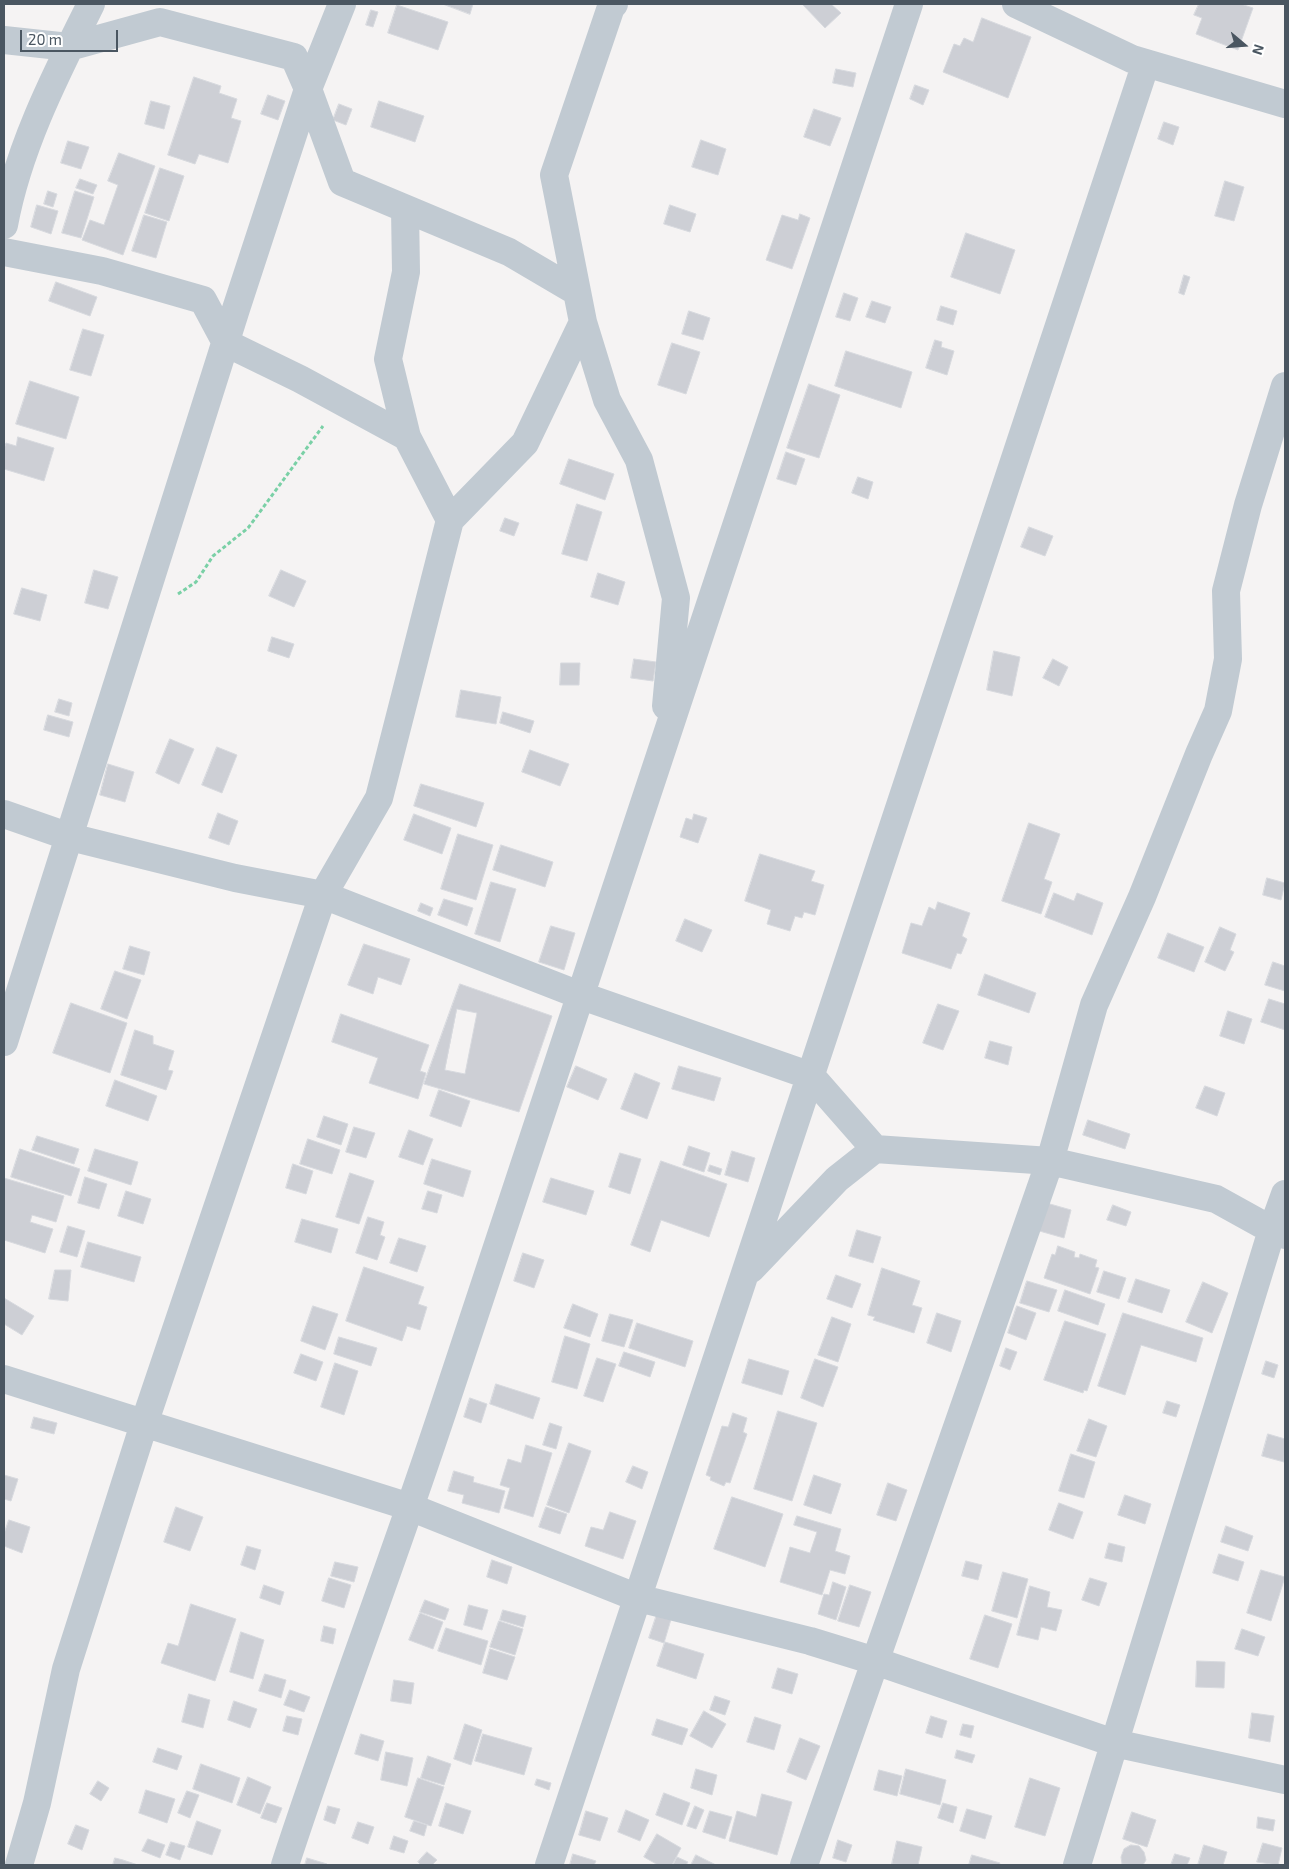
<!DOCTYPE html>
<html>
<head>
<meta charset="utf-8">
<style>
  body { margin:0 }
  #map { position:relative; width:1289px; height:1869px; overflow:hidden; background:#f5f3f3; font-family:"Exo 2",sans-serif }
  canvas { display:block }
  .frame { position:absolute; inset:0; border:5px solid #4a5661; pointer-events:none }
  .north { position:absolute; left:1219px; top:20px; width:50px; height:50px; -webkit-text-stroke:4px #fff; paint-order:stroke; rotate:108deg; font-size:14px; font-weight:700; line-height:20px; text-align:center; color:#4a5661 }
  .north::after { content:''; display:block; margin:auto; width:18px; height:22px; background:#4a5661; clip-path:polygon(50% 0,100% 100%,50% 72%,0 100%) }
  .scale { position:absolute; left:20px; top:30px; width:98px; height:22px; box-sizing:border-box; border:2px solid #4a5661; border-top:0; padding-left:6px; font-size:15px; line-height:18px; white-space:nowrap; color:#4a5661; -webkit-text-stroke:4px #fff; paint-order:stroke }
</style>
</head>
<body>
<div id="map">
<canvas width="1289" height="1869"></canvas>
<div class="frame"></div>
<div class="north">N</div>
<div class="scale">20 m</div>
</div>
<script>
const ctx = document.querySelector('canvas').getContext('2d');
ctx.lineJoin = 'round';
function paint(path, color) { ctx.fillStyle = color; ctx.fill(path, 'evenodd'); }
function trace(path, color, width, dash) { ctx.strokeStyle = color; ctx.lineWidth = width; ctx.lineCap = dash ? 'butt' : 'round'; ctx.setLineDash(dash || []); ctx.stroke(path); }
const building = new Path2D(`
  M443,4H473L470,14Z
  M805,4H831L841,13L825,28L803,5Z
  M1199,4H1241L1253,8L1238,50L1196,34L1202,18L1194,15Z
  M397,5L448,22L438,50L388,33Z
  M371,10L378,12L373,27L366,25Z
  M982,18L1031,37L1008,98L943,72L954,44L960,46L964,38L973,42Z
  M836,69L856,73L853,87L833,83Z
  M194,77L221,86L219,93L237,99L231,118L241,121L228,163L199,154L195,164L168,155Z
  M915,85L929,90L923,105L910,99Z
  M268,95L285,101L278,120L261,114Z
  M151,101L170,106L164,129L145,124Z
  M379,101L424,116L415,142L371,127Z
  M339,104L352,109L346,125L333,120Z
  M814,109L841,118L830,146L804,137Z
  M1164,122L1179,127L1173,145L1158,139Z
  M701,140L726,149L718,175L692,167Z
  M68,141L89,147L81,169L61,163Z
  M119,153L155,166L123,255L82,240L90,220L104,225L118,185L108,181Z
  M160,168L184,176L169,221L145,213Z
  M80,179L97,185L93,194L76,188Z
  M1225,181L1244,187L1234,221L1215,216Z
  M48,191L57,194L53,207L44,204Z
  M75,191L94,197L81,238L62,233Z
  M37,205L58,211L51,234L31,227Z
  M670,205L696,214L690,232L664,224Z
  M800,214L810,218L792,269L766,260L782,215L798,220Z
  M144,215L167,222L156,258L132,251Z
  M966,233L1015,250L1000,294L951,277Z
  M1184,275L1190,277L1184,295L1179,293Z
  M56,282L97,297L90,316L49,301Z
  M844,293L858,298L850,321L836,317Z
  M872,301L891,307L885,323L866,317Z
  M941,306L957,311L953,325L937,320Z
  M689,311L710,318L703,340L682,334Z
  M83,329L104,335L91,376L70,370Z
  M935,340L942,342L941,347L954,351L947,375L926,368Z
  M672,343L700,352L686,394L658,385Z
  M846,351L912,372L901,408L835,386Z
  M30,381L79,397L66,439L16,424Z
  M809,384L840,395L819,458L787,448Z
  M18,437L54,448L44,481L4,469V449L6,443L16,446Z
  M786,452L805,459L796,485L777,479Z
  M569,459L614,474L605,500L560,484Z
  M858,477L873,482L868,499L852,493Z
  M577,504L602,512L587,561L562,554Z
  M505,518L519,523L514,536L500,531Z
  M1029,527L1053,536L1045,556L1021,547Z
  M94,570L118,577L108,609L85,603Z
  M281,570L306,581L294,607L269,596Z
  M598,573L625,582L618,605L591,597Z
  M22,588L47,595L40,621L14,614Z
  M272,637L294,644L289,658L268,651Z
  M994,651L1020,657L1012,696L987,690Z
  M634,659L656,662L653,681L631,678Z
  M1053,659L1068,667L1059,686L1043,678Z
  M561,663H580L579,685H560Z
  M461,690L501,697L496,724L456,717Z
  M59,699L72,703L69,716L55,712Z
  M503,712L534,721L530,733L500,723Z
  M48,715L73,722L69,737L44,730Z
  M170,739L194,749L179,784L156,773Z
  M217,747L237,755L222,793L202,785Z
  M530,750L569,764L560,786L522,772Z
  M108,764L134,772L125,802L100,795Z
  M421,784L484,803L476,827L414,806Z
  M218,813L238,821L229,845L209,838Z
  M414,814L451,828L442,854L404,840Z
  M694,814L707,818L698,843L680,837L686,818L692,820Z
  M1029,823L1060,834L1044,879L1052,882L1041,914L1002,901Z
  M458,834L493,845L476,900L441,889Z
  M501,845L553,862L545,887L493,870Z
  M760,854L815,871L811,881L824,885L815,915L804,912L802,918L795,916L790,931L767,924L771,910L745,901Z
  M1267,878L1285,883L1281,900L1263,895Z
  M491,882L516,889L500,942L475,934Z
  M1054,893L1074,901L1077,893L1103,903L1092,935L1045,917Z
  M444,899L473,908L467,926L438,915Z
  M938,902L970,913L962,936L967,939L961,954L957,953L951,969L902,953L911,923L922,926L929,907L935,910Z
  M421,903L433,908L430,916L418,911Z
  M685,919L712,930L702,952L676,941Z
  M551,926L575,933L564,970L539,962Z
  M1220,927L1236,934L1230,950L1234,952L1225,971L1205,962Z
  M1168,933L1204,947L1194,972L1158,958Z
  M364,944L410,959L401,985L378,977L373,994L348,985Z
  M130,946L150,952L144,975L123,969Z
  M1273,962L1285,966V991L1265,985Z
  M115,971L141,980L127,1019L101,1009Z
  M985,974L1036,993L1029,1013L978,995Z
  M460,984L552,1016L519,1112L424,1084Z
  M1269,999L1285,1004V1030L1261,1022Z
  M71,1003L127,1023L110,1073L53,1053Z
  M938,1004L959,1011L943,1050L923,1043Z
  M457,1009L477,1013L465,1074L445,1070Z
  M1228,1011L1252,1019L1244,1044L1220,1036Z
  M341,1014L429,1045L420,1071L426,1073L418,1099L369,1083L378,1058L332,1042Z
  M135,1030L153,1036V1044L174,1051L168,1070L173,1071L166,1090L121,1075Z
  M990,1041L1012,1047L1008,1065L985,1058Z
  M576,1066L607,1079L598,1100L567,1087Z
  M679,1066L721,1078L714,1101L672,1089Z
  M635,1073L660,1083L647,1119L621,1109Z
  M115,1080L157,1096L148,1121L106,1106Z
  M1205,1086L1225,1093L1217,1116L1196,1108Z
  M439,1090L470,1101L461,1127L430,1116Z
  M324,1116L348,1124L341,1145L317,1137Z
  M1088,1120L1130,1134L1125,1149L1083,1135Z
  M354,1127L375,1133L366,1158L346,1152Z
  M409,1130L433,1139L423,1165L399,1157Z
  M37,1136L79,1149L74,1164L32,1150Z
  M308,1139L340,1150L332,1174L300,1164Z
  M689,1146L710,1153L704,1172L683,1165Z
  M20,1149L80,1169L71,1196L11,1177Z
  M95,1149L138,1162L131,1185L88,1171Z
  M732,1151L755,1158L748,1182L725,1175Z
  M620,1153L641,1159L630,1194L609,1187Z
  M432,1159L471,1171L463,1197L424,1184Z
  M661,1161L727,1184L709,1237L661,1220L650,1252L631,1245Z
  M293,1164L313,1171L306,1194L286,1188Z
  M710,1165L722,1169L720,1175L708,1171Z
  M350,1173L374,1181L359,1224L336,1217Z
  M85,1177L107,1184L99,1209L78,1203Z
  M4,1178L64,1196L56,1222L32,1215L30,1222L53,1229L45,1253L4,1240Z
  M551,1178L594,1191L586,1215L543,1202Z
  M126,1191L151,1199L143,1224L118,1216Z
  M428,1191L442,1195L437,1213L422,1209Z
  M1043,1202L1071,1210L1064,1238L1036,1230Z
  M1113,1205L1131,1212L1126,1226L1107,1220Z
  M368,1217L384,1222L380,1235L385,1237L377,1260L356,1253Z
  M302,1219L338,1229L331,1253L295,1242Z
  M68,1226L85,1231L77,1257L60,1252Z
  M857,1230L881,1237L873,1263L849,1256Z
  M399,1238L426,1246L417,1272L390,1263Z
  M88,1242L141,1257L134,1282L81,1267Z
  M1058,1246L1075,1252L1074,1257L1079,1258L1080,1254L1097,1260L1095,1267L1099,1268L1090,1294L1044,1278L1052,1254L1055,1255Z
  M523,1253L544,1260L534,1288L514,1281Z
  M364,1267L424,1287L418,1304L427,1307L420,1330L407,1326L402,1341L346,1321Z
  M882,1268L920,1281L912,1305L922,1308L914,1333L873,1320L875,1317L868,1315Z
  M55,1270H71L68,1301L49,1299Z
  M1104,1271L1126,1278L1119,1299L1097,1292Z
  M836,1275L861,1284L852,1308L827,1299Z
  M1136,1279L1170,1290L1162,1313L1128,1302Z
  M1027,1281L1057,1290L1049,1312L1020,1303Z
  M1203,1282L1228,1293L1212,1333L1186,1322Z
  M1065,1290L1105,1304L1098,1325L1058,1311Z
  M4,1298L34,1316L22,1335L4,1324Z
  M573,1304L598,1314L590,1337L564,1328Z
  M313,1306L338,1314L325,1350L301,1341Z
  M1017,1306L1036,1313L1026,1340L1008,1333Z
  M937,1313L961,1321L951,1352L927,1343Z
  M1123,1313L1203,1338L1196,1362L1141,1345L1125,1395L1098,1386Z
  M610,1314L633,1320L624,1347L602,1341Z
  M832,1317L851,1324L838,1362L818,1355Z
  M1065,1321L1106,1334L1087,1391L1084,1390L1083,1393L1044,1380Z
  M637,1323L693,1341L685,1367L629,1348Z
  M565,1336L590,1344L577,1389L552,1382Z
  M339,1337L377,1348L371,1366L334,1354Z
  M1006,1348L1017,1352L1010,1370L1000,1366Z
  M624,1352L655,1362L650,1377L619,1366Z
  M301,1354L323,1362L316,1381L294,1373Z
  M597,1358L616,1364L603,1402L584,1396Z
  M749,1359L789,1371L782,1395L742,1383Z
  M815,1359L838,1367L823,1407L801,1398Z
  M1266,1361L1278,1365L1274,1378L1262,1374Z
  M335,1363L358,1371L344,1415L321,1407Z
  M496,1384L540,1398L533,1419L490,1404Z
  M470,1398L487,1404L481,1423L464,1417Z
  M1167,1401L1180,1405L1176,1417L1163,1413Z
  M778,1411L817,1423L792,1501L754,1489Z
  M733,1413L747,1418L743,1432L747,1434L730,1483L726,1482L724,1486L710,1480L711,1477L706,1475L722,1426L728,1427Z
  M34,1417L57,1423L54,1434L31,1428Z
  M1089,1419L1107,1426L1096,1457L1077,1451Z
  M550,1423L562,1427L556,1449L543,1445Z
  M1268,1434L1285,1439L1284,1462L1262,1456Z
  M569,1443L591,1451L569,1513L547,1505Z
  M526,1445L552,1453L533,1517L504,1508L510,1488L500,1485L508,1459L521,1463Z
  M1071,1454L1095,1462L1084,1498L1059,1491Z
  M633,1466L648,1472L642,1489L626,1482Z
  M454,1471L474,1477L473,1482L505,1491L499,1513L462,1503L464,1495L448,1491Z
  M4,1475L18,1479L11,1501L4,1499Z
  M814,1475L841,1484L831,1514L804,1505Z
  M888,1483L907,1490L896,1521L877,1515Z
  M1125,1495L1151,1504L1145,1524L1118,1515Z
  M732,1497L783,1514L765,1567L714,1549Z
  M1059,1503L1083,1512L1073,1539L1049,1530Z
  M176,1507L203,1517L190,1551L164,1542Z
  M546,1507L567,1514L560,1534L539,1527Z
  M610,1512L636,1521L623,1559L585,1546L591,1527L603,1530Z
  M797,1516L841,1529L835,1551L850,1556L845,1574L830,1570L822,1595L780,1582L790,1547L810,1553L817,1532L794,1525Z
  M9,1520L30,1527L22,1553L4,1546V1534Z
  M1226,1526L1253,1536L1248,1551L1221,1542Z
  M1109,1543L1125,1547L1122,1562L1105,1558Z
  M247,1546L261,1550L255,1570L241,1565Z
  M1219,1554L1244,1562L1238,1581L1213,1573Z
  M492,1560L512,1567L507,1584L487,1577Z
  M966,1561L982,1565L978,1580L962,1576Z
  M335,1562L358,1567L354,1582L331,1576Z
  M1261,1570L1285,1577L1271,1621L1247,1613Z
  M1003,1572L1028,1579L1017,1618L992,1611Z
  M329,1578L351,1585L344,1608L322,1601Z
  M1090,1578L1107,1583L1099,1606L1082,1600Z
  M833,1582L846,1587L836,1620L818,1614L824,1594L829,1595Z
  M264,1585L284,1592L280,1605L260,1598Z
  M850,1585L871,1592L859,1627L838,1621Z
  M1030,1586L1050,1592L1047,1607L1062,1610L1056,1631L1041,1627L1038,1640L1017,1635Z
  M425,1600L449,1609L445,1620L420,1612Z
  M191,1604L236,1619L215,1681L161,1663L168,1643L178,1646Z
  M469,1605L488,1610L482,1630L464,1625Z
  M503,1610L526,1616L523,1627L500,1620Z
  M658,1611L672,1616L664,1643L649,1638Z
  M420,1613L443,1622L433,1649L409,1640Z
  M985,1615L1012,1624L998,1668L970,1659Z
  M499,1621L523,1629L515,1655L490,1647Z
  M324,1626L336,1629L333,1644L321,1641Z
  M446,1628L488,1641L481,1665L438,1651Z
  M1242,1629L1265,1637L1258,1656L1235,1649Z
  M241,1632L264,1640L253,1679L230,1672Z
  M665,1642L704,1654L696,1679L657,1666Z
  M490,1649L515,1657L507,1680L483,1673Z
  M1197,1661L1225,1662L1224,1688L1196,1687Z
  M778,1668L798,1674L792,1694L772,1688Z
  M265,1674L286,1680L281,1698L259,1691Z
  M394,1680L414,1683L411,1704L391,1701Z
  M290,1690L310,1697L304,1712L284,1705Z
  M189,1694L210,1700L203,1728L182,1722Z
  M715,1696L730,1701L725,1715L710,1710Z
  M234,1701L257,1709L250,1728L228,1720Z
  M704,1711L726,1724L712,1748L690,1736Z
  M1252,1713L1274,1716L1270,1742L1249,1738Z
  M287,1716L302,1719L298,1735L283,1731Z
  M931,1716L947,1721L942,1738L926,1733Z
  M755,1717L781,1725L774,1750L747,1742Z
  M657,1719L688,1729L682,1745L652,1735Z
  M465,1724L482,1730L471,1765L454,1759Z
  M963,1724L974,1726L971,1738L960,1735Z
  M361,1734L384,1741L378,1761L355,1754Z
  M483,1734L532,1748L524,1775L475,1761Z
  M800,1738L820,1746L806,1780L787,1772Z
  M158,1748L182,1756L177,1770L153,1762Z
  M957,1750L975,1755L972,1763L955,1758Z
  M386,1752L413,1758L407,1786L381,1780Z
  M428,1756L451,1764L444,1785L421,1778Z
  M201,1764L240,1778L232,1803L193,1789Z
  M696,1769L717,1775L712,1795L691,1788Z
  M906,1769L946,1780L940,1805L900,1794Z
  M879,1770L902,1776L897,1796L874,1790Z
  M248,1777L271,1787L260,1814L237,1805Z
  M418,1778L444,1787L431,1826L405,1817Z
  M1030,1778L1060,1788L1045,1836L1015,1827Z
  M537,1779L551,1783L549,1790L535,1785Z
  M98,1781L109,1788L101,1801L90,1794Z
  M146,1790L175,1799L167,1823L139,1813Z
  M187,1791L199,1795L190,1818L178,1813Z
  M664,1793L690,1803L682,1825L656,1815Z
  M762,1794L792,1802L777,1855L729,1841L737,1811L756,1817Z
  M267,1803L282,1808L276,1823L261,1818Z
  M446,1803L471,1811L463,1834L439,1826Z
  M943,1803L957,1807L953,1823L938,1818Z
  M328,1806L340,1809L335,1824L324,1820Z
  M695,1806L704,1810L696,1829L687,1826Z
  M967,1809L992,1816L985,1839L960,1831Z
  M626,1810L649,1820L640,1841L618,1832Z
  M586,1811L608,1818L600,1841L579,1835Z
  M710,1811L732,1817L725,1839L703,1832Z
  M1132,1812L1156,1820L1147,1847L1123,1839Z
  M1258,1817L1275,1820L1273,1831L1257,1828Z
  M197,1821L221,1830L212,1855L188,1847Z
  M414,1821L427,1825L424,1836L410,1831Z
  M358,1822L374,1827L368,1844L352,1838Z
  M76,1825L89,1830L82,1850L68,1844Z
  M657,1834L681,1848L672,1865H658L644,1857Z
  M394,1836L408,1841L404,1853L390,1849Z
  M148,1839L165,1845L160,1858L142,1851Z
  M838,1840L852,1845L846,1862L833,1858Z
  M897,1841L922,1847L918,1865L892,1864Z
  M171,1842L185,1846L180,1860L166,1855Z
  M1263,1843L1282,1848L1278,1865L1257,1862Z
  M1131,1845L1139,1846L1144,1852L1146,1860L1143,1865L1122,1864L1121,1857L1124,1849Z
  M1204,1845L1227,1852L1223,1865H1198Z
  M427,1852L437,1860L432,1865H421L418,1862Z
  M573,1854L596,1861L594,1865H570Z
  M1175,1854L1190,1858L1187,1865H1171Z
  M696,1855L716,1865H691Z
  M972,1855L1000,1863L999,1865H969Z
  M677,1857L688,1862L686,1865H673Z
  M115,1858L123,1860L138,1865H113Z
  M307,1858L327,1864L326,1865H305Z`);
paint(building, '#cdcfd5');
trace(building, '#d7d9de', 1);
trace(new Path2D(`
  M178,594L196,582L213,556L248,528L323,426`), '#7ad0a6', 3, [4, 2.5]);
trace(new Path2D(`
  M1016,4L1132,59L1285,104
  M4,40L69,47L160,22L294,57L308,89L342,182L509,252L577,292
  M405,209L406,272L388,359L407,437L450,520
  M4,225C18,148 56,74 91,4
  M4,252L102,271L203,300L226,343L300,379L407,437
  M583,322L607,400L639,460L676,598L666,706
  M4,814L70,837L235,878L323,895L582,996L811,1076L875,1149L1050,1161L1216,1199L1272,1230L1285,1235
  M4,1042L236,309L308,89L342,4
  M751,1269L837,1179L875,1149
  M4,1379L410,1507L638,1598L810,1641L875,1661L1114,1743L1285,1780
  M19,1865L37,1803L66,1669L144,1424L323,895L379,798L450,520L525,443L583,322L554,175L611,7L614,4
  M285,1865C332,1721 386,1580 434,1437C594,960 751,482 909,4
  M549,1865L1146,63
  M804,1865L1050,1161L1094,1005L1142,897L1199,754L1218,711L1228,659L1226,591L1248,505L1285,386
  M1077,1865L1272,1230L1285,1194`), '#c1cad2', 28);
</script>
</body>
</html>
